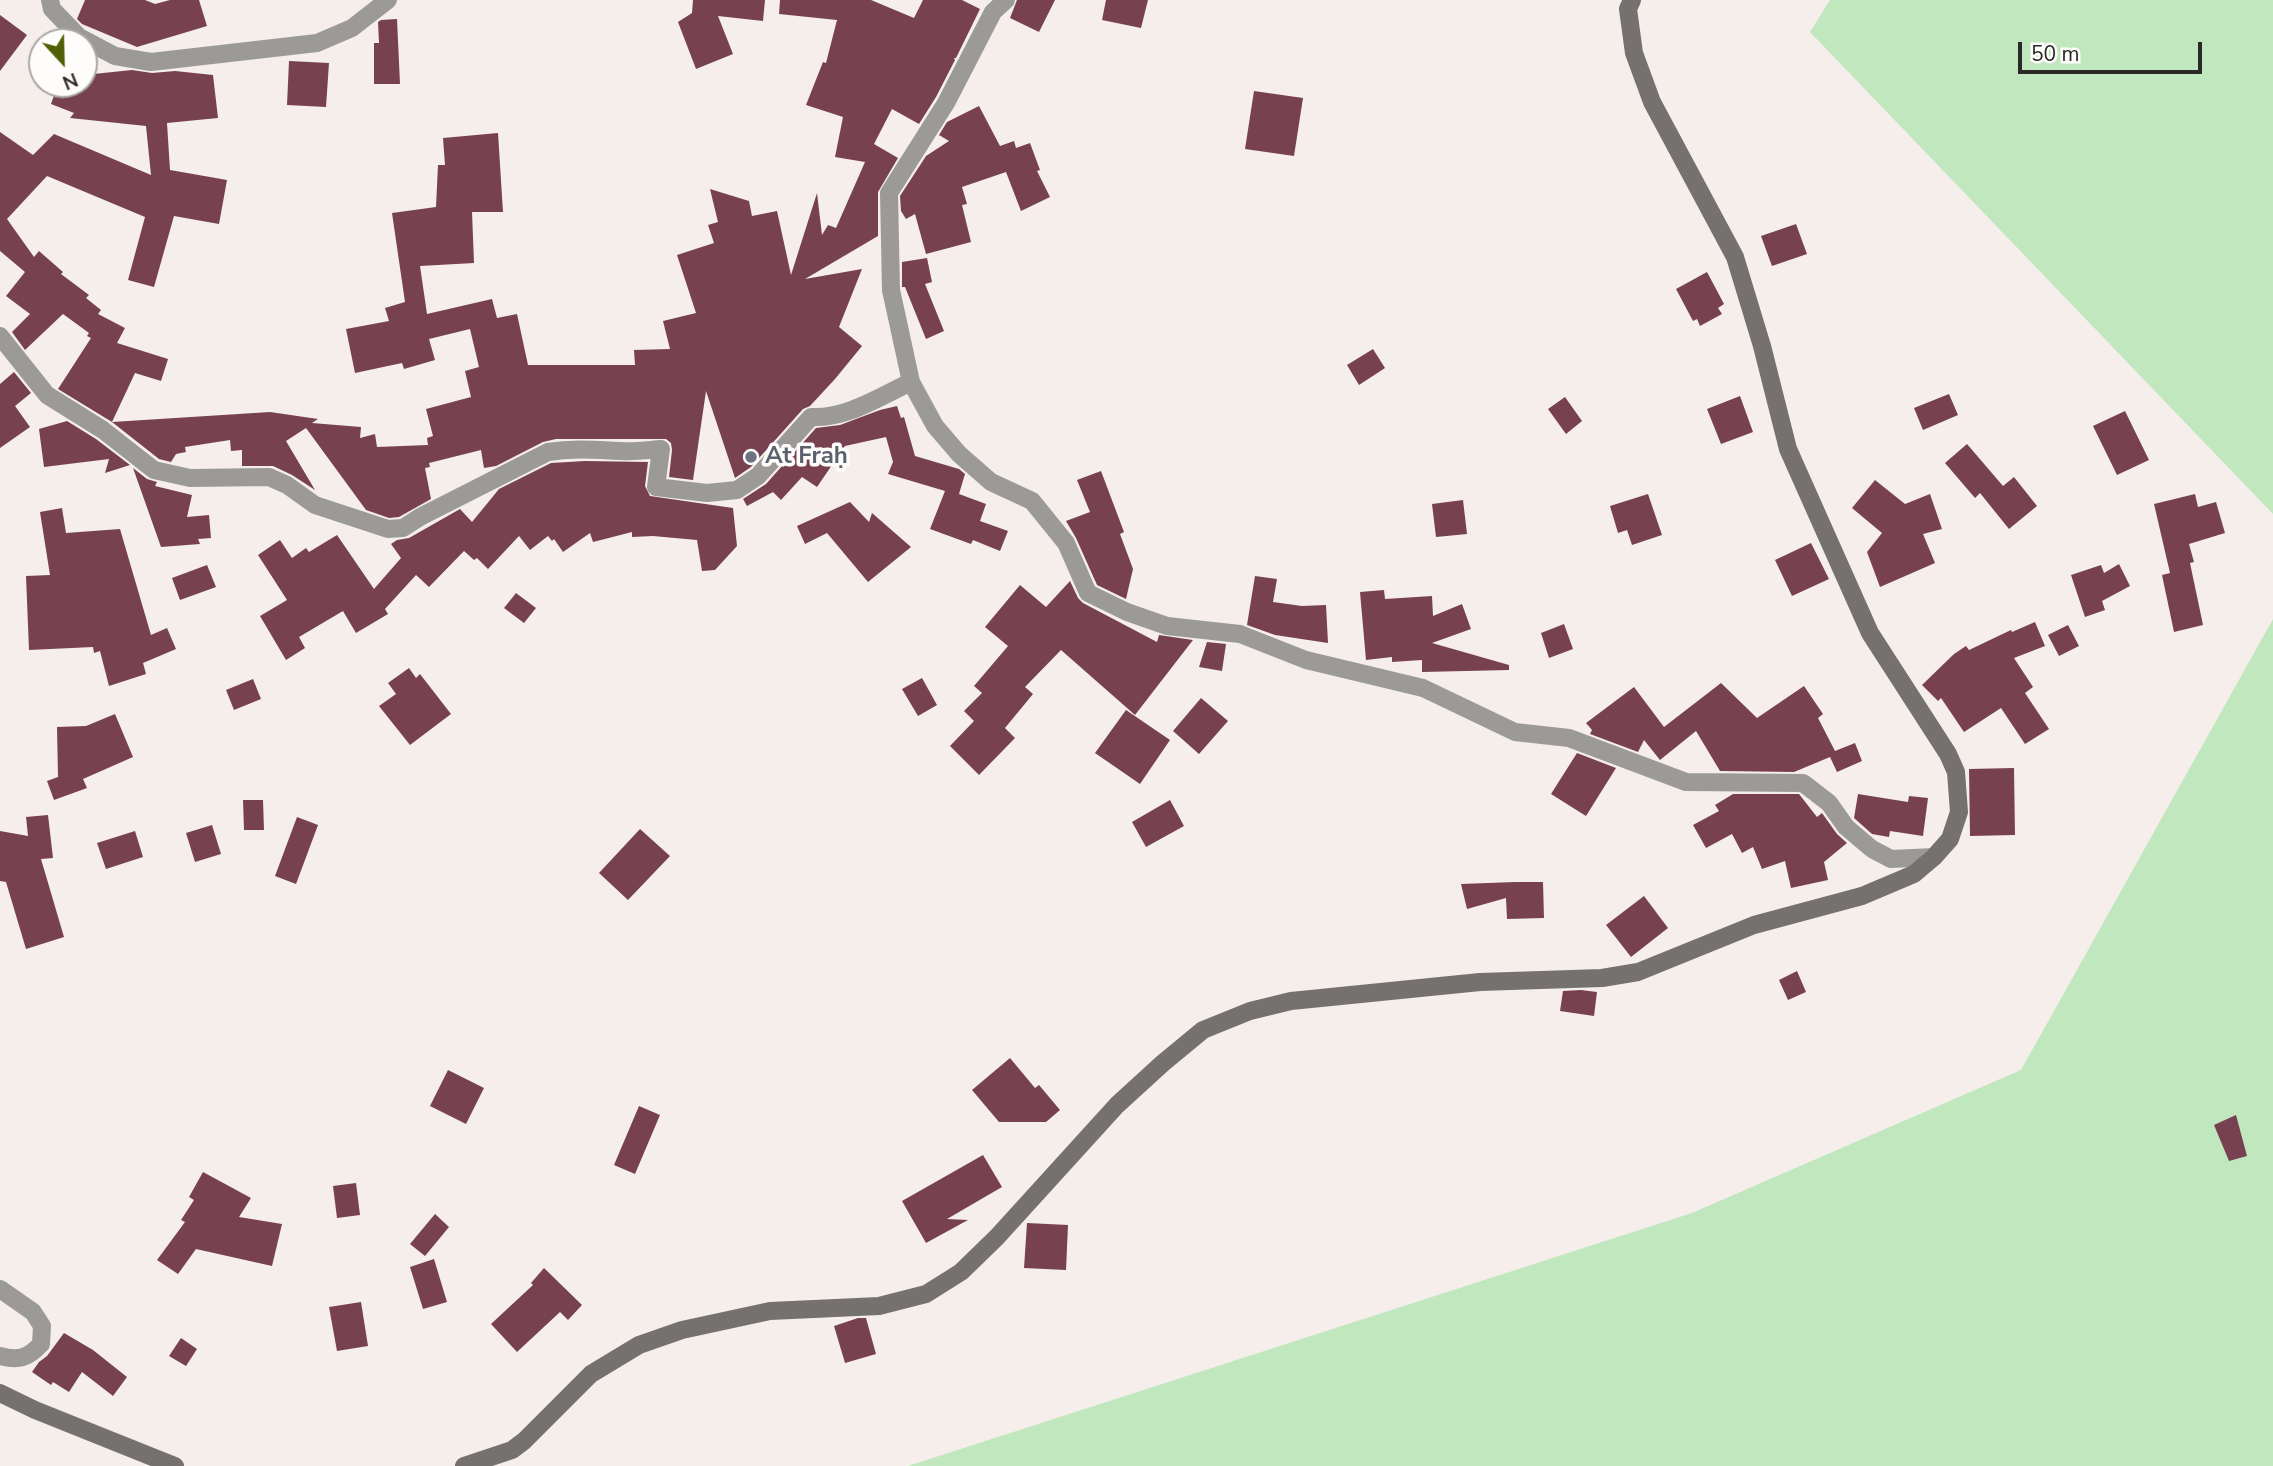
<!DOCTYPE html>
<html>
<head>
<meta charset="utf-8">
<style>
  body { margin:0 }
  #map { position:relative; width:2273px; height:1466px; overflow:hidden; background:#f5eeeb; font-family:"Nunito Sans",sans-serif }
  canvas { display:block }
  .north { position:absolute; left:28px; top:28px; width:70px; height:70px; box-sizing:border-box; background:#fefdfc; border:2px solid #aaa8a7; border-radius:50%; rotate:158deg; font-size:19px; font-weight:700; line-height:28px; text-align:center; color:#2b2827 }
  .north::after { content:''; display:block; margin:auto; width:24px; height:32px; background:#4f6006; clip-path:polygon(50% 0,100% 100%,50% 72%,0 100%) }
  .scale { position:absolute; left:2018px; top:42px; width:184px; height:32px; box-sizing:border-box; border:4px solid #2b2827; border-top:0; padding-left:9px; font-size:21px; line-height:24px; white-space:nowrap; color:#2b2827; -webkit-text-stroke:5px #fefdfc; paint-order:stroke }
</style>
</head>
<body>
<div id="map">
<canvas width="2273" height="1466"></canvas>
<div class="north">N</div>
<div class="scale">50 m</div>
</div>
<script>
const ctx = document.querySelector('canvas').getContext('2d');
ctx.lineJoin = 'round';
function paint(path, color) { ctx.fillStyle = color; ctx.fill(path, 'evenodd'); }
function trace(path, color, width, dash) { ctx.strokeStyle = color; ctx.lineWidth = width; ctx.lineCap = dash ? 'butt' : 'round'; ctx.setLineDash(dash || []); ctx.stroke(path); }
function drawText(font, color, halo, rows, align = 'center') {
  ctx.font = font + ' "Nunito Sans",sans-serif'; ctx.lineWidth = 7; ctx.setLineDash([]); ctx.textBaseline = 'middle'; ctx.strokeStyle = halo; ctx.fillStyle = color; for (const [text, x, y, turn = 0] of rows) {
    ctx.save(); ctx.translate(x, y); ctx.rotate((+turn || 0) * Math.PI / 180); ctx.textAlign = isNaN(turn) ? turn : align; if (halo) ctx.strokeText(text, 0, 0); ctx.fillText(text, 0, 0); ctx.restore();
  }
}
paint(new Path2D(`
  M1830,0H2273V514L1810,32Z
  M2273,619V1466H908L1692,1213L2021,1070Z`), '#c0e7be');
paint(new Path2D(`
  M85,0H145L155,4L170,0H199L207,26L137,47L82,24L77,19Z
  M693,0H765L763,21L718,16L733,54L696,69L678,22L692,13Z
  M780,0H871L914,18L923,0H962L980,9L956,58H954L955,60L936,97L919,124L892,109L874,144L898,158L878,192V236L805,279L862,269L839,327L862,346L835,379L810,406L803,409L751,467L735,478L706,391L693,480L669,477L672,450L671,443L666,439H556L543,442L496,466L484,468L481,450L429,463L430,467L425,468L431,499L399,517L389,518L366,510L306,428L286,441L315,490L292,475L273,466H242V450L231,451L230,440L185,447L186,452L176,454L171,462L159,459L112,422L270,412L318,419L312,423L361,427L360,438L375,434L377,447L428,445L427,438L433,436L426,409L471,397L465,371L479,367L470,329L429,339L435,360L404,369L402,363L355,373L346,329L389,321L385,308L405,302L392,213L436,207L438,165H445L443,138L498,133L503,212H472L474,263L420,266L427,314L492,299L497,318L517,314L528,365H635L634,350L670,349L663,321L696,313L677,255L714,243L708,225L718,222L710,189L749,201L752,216L777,211L791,275L817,193L822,235L828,225L836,228L865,162L835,157L843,117L806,105L823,62L826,63L837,20L779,14Z
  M1017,0H1055L1039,32L1010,18Z
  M1106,0H1148L1141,28L1102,20Z
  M0,15L27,35L0,71Z
  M397,19L400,84H374V43H379L378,22L381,20Z
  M289,61L329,63L326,107L287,105Z
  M132,70L152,73L175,71L213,75L218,118L167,123L170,170L227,180L219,224L174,216L154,287L128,280L145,217L47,176L7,219L34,257L39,251L63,272L61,274L89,295L86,298L101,310L98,314L125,328L117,343L168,359L161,381L135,373L112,422L58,389L91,338L87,336L89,333L63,314L25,350L12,332L30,314L6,296L25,272L0,251V132L33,155L54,134L151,175L146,126L70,118L74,113L51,104L58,84H84V75Z
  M1254,91L1303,98L1294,156L1245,149Z
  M979,106L1000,146L1014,141L1016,148L1030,143L1040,170L1037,171L1050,197L1021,211L1006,172L962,187L967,204L962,205L971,242L926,254L915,214L906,219L901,211L900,196L926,156L949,141L939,135L947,122Z
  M1796,224L1807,254L1772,266L1761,236Z
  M927,258L932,282L925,284L944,331L926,339L905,287H902V262Z
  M1707,272L1724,304L1718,308L1722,314L1700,326L1697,319L1693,321L1676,289Z
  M1373,349L1385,368L1359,385L1347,365Z
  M14,372L31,393L15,406L30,427L0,448V384Z
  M1949,394L1958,415L1923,430L1914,408Z
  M1740,396L1753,432L1721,444L1707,409Z
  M1565,397L1582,421L1566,434L1548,409Z
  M897,406L901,418L904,417L915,456L959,469L965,474L959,494L986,504L980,521L1008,531L1000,551L973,540L971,544L930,529L945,491L888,474L893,462L886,437L845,446L817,487L802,477L781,500L773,492L747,506L743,499L766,484L816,428L840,425L880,410Z
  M2125,411L2149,460L2117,475L2093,426Z
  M67,421L96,439L130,465L105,473L109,459L44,467L39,429Z
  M1967,444L2003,486L2014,477L2037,506L2009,529L1980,493L1975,498L1945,463Z
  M585,461L648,462L645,486L650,496L733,508L737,546L715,570L702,571L697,540L653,536L632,537V532L593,542L590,533L563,552L554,539L552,541L548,536L530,550L519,536L488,569L477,558L474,560L464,551L429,587L416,575L385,609L388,614L356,633L343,611L299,637L305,648L286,660L260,616L287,600L258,555L280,540L292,558L306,548L309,552L337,535L374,589L401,558L391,544L397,540L409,538L460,509L472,522L499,489L551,463Z
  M133,468L147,479L157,482L155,486L192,495L187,517L209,515L211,538L198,539L200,544L161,547Z
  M1101,471L1124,532L1120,534L1133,569L1126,599L1097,585L1076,538L1066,521L1090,512L1077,480Z
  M1875,480L1905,504L1930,494L1942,529L1923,534L1935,563L1880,587L1867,552L1882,533L1852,508Z
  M1648,494L1662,535L1632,545L1627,530L1618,533L1610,506Z
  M2195,494L2198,507L2216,502L2225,533L2189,544L2194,562L2190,563L2203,625L2174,632L2162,575L2170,573L2154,504Z
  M1463,500L1467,534L1436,537L1432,504Z
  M850,502L869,522L872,513L911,547L868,582L827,533L805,544L797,526Z
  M62,508L66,533L120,529L151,635L167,628L176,649L143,663L146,674L109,686L100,651L94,653L93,647L29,650L26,576L50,575L40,512Z
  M1811,543L1829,579L1792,596L1775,560Z
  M2119,564L2130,586L2102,601L2105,610L2085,617L2071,575L2101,565L2104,573Z
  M207,565L216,587L180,600L172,578Z
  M1255,576L1277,579L1273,602L1302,606L1326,605L1328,643L1275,635L1247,625Z
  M1070,581L1078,598L1083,603L1157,642L1159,635L1193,640L1135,715L1061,650L1025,687L1033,694L1005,728L1015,738L979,775L950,746L974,721L964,711L982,693L974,686L1008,646L985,627L1020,585L1046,607Z
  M1384,590L1385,599L1432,596L1433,616L1462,604L1471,629L1432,643L1509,665V670L1422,672V660L1392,662V657L1366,660L1360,592Z
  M516,593L536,608L524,623L504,608Z
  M2035,622L2045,646L2014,658L2033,687L2025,693L2049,729L2025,744L2001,708L1964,732L1941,698L1938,701L1922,685L1954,654L1966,646L1969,650L2011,630L2012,632Z
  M1564,624L1573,649L1549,658L1541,633Z
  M2068,625L2079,646L2059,656L2048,635Z
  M1207,642L1226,644L1222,671L1199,667Z
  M409,668L416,678L420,674L451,714L410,745L379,706L396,694L388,683Z
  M922,678L937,705L918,716L902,689Z
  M253,679L261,699L234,710L226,690Z
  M1721,683L1757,718L1804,686L1823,714L1818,718L1835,751L1855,743L1862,761L1837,772L1830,757L1794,772L1720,771L1696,731L1660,760L1644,740L1638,752L1590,734L1592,730L1586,723L1634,687L1664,727Z
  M1201,698L1228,721L1199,754L1173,731Z
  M1126,710L1170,740L1140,784L1095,753Z
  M115,714L133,757L83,779L87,788L54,800L47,781L58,777L57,727L86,726Z
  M1577,753L1616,768L1586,816L1551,794Z
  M2014,768L2015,835L1970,836L1969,769Z
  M1733,794H1799L1817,817L1822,813L1837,834L1847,843L1824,862L1828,880L1791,888L1785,861L1762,869L1753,847L1742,853L1732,834L1706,848L1693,825L1719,811L1715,805Z
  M1858,794L1908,802L1909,796L1928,798L1923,836L1890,831L1889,837L1872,834L1854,818Z
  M243,800H263L264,830H244Z
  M1170,800L1184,826L1146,847L1132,822Z
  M48,815L53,858L41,859L64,937L26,949L6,882L0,881V831L28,836L26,817Z
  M297,817L318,825L296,884L275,876Z
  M212,825L221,854L195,862L186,833Z
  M640,829L670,856L628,900L599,873Z
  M135,831L143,857L106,869L97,843Z
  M1515,882H1543L1544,918L1507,919L1506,898L1467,909L1461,884Z
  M1644,896L1668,928L1631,957L1606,925Z
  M1797,971L1806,992L1788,1000L1779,980Z
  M1581,990L1597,992L1594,1016L1560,1011L1563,991Z
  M1010,1058L1035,1088L1039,1085L1060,1110L1046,1122H999L972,1090Z
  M448,1070L484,1088L466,1124L430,1106Z
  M639,1106L660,1115L635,1174L614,1165Z
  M2236,1115L2247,1156L2229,1161L2214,1125Z
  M983,1155L1002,1187L947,1219L968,1220L926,1243L902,1201Z
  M203,1172L251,1198L239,1217L282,1224L272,1266L196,1249L178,1274L157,1260L185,1222L181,1220L194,1200L189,1197Z
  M356,1183L360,1215L337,1218L333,1186Z
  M435,1214L449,1227L425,1256L410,1244Z
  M1027,1223L1068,1225L1066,1270L1024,1268Z
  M434,1259L447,1302L423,1309L410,1267Z
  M544,1268L582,1305L568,1320L560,1312L517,1352L491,1324L533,1285L531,1283Z
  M361,1302L368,1346L337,1351L329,1307Z
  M858,1318H866L876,1354L845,1363L834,1326Z
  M64,1333L93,1350L127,1377L113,1396L82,1372L69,1392L53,1382L51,1385L32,1372L39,1362L47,1356Z
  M181,1338L197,1349L186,1366L169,1356Z`), '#774152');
trace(new Path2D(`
  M50,0L52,9L79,37L115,56L151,62L317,43L352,28L388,0
  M1006,0L993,12L946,103L889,193L891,290L911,382L935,426L959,454L991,482L1032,501L1066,543L1088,593L1127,612L1167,626L1240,634L1306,660L1423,688L1515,732L1569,738L1686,782L1803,783L1829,803L1846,827L1872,849L1891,859L1934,857
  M0,336L47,395L103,430L154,470L190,478L269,477L287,485L315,505L388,529L403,528L420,517L548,452C574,448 596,450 622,451C634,452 648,450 661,449L656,487L707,493L737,490L758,476L811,417C846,419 879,397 911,382
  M0,1289L33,1312L42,1326L41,1344C28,1358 19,1361 0,1356`), '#9c9a98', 18);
trace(new Path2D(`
  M0,1393L35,1410L175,1466
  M464,1466L512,1450L524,1441L591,1374L639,1345L682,1330L770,1311L879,1306L926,1294L961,1272L997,1237L1117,1105L1163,1063L1203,1030L1250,1011L1291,1001L1480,982L1602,978L1638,972L1754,925L1862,896L1914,874L1934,857L1950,839L1959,812L1956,772L1948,754L1870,633L1788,449L1762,346L1735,257L1652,102L1634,53L1628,9L1632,0`), '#74716e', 18);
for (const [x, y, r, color] of [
  [751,457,7,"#6b7280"]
]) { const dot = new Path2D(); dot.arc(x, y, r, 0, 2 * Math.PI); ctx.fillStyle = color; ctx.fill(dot); trace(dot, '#fefdfc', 2.5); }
drawText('bold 24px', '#5b616d', '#fefdfc', [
  ["At Fraḥ",765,457]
], 'left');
</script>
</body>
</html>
